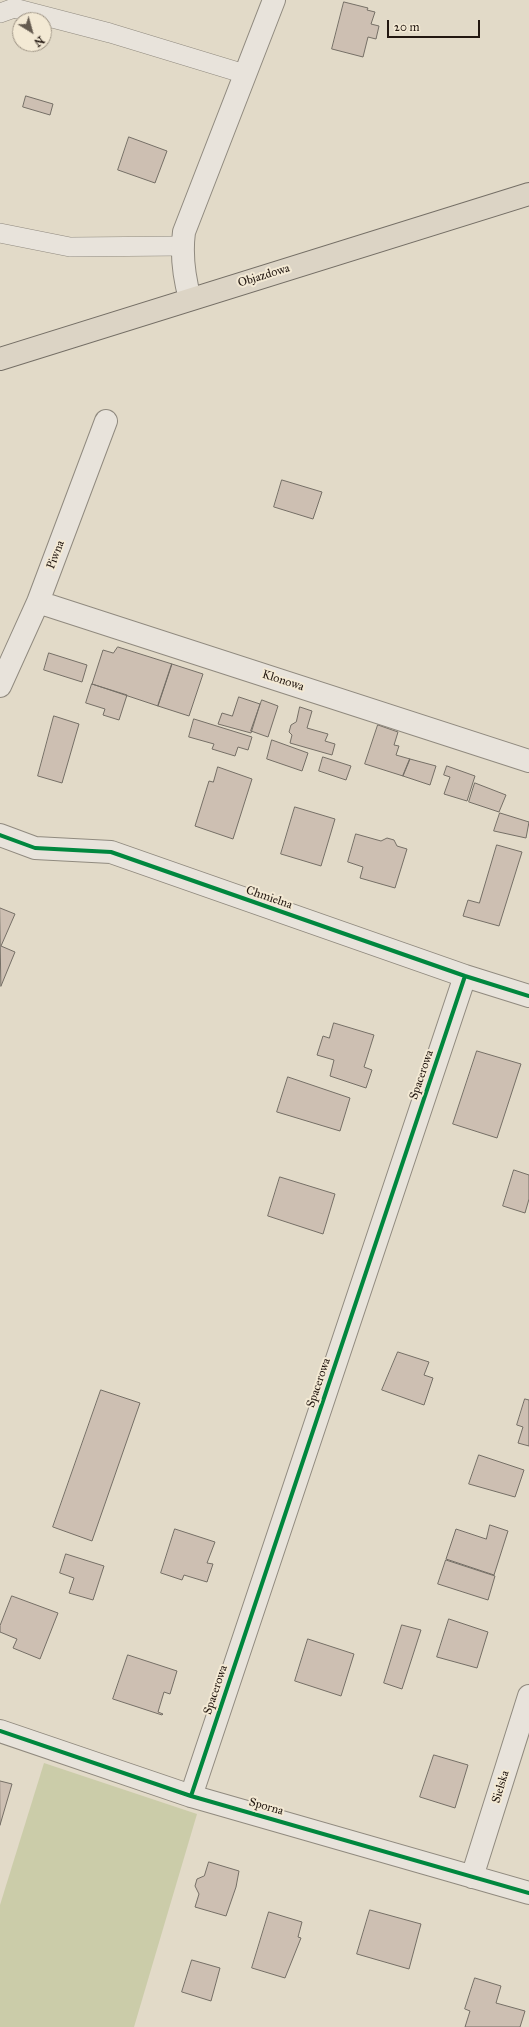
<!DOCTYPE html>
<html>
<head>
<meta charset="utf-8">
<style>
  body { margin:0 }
  #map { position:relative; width:529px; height:2027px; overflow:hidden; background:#e2dac8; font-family:"IM FELL Great Primer",serif }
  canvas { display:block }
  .north { position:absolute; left:12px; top:12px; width:40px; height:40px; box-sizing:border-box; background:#f3e9d4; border:1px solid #9f9586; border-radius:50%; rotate:143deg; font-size:11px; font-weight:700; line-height:16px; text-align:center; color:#221710 }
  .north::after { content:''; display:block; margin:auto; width:14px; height:18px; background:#655b50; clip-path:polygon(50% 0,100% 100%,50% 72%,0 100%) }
  .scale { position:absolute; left:387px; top:20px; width:93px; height:18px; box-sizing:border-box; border:2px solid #221710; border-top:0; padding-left:5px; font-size:12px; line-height:14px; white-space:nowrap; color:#221710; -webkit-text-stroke:3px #f3e9d4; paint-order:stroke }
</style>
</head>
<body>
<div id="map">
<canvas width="529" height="2027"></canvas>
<div class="north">N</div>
<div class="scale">20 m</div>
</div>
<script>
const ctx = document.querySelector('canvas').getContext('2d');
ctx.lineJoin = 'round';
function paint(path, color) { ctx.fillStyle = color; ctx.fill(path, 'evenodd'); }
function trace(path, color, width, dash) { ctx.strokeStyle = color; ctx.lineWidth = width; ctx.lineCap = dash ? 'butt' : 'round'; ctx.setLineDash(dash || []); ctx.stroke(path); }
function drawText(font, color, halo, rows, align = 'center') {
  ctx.font = font + ' "IM FELL Great Primer",serif'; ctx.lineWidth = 4; ctx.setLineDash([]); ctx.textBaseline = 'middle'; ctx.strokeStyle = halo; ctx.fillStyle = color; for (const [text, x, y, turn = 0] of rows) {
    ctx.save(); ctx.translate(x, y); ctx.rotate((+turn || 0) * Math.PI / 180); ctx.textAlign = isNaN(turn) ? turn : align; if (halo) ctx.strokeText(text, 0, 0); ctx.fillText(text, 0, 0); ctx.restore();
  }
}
paint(new Path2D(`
  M44,1763L197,1814L134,2027H0V1905Z`), '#cbcca9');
const building = new Path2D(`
  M344,2L368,8L367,10L375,12L371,24L379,26L376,39L368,37L363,57L332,49Z
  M26,96L53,104L50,115L23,107Z
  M129,137L167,151L155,183L118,170Z
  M282,480L322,492L313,519L274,507Z
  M118,647L172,664L158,706L92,684L103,650L113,653Z
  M49,653L87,665L82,682L44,670Z
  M172,664L203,674L189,716L158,706Z
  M92,684L127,695L119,720L103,715L105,709L86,703Z
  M239,697L260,704L251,733L218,724L222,713L232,716Z
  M262,700L278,706L268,737L251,731Z
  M300,707L312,711L307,728L328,734L325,741L335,744L332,755L290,743L292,735L289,732L291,725L296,722Z
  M54,716L79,724L62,783L38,776Z
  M194,719L252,737L248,750L238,747L235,756L212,749L214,744L189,737Z
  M378,725L398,732L394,745L399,746L396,755L410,759L403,776L365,764Z
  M272,740L308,753L302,771L267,759Z
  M323,757L351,766L346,780L319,771Z
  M410,759L436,766L430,785L403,776Z
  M447,766L475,776L467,801L444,794L450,777L444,775Z
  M218,767L252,779L233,839L195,826L209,781L213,782Z
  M475,783L506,795L499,812L469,802Z
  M295,807L335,819L321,866L281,854Z
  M500,813L529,822L526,838L494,831Z
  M356,834L381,841L387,838L394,840L397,846L407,849L395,888L360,878L363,867L348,862Z
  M497,845L522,852L499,926L463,916L468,900L479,903Z
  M0,908L15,914L1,946L15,952L1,986Z
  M334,1023L374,1035L364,1067L372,1070L366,1088L330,1076L334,1060L317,1055L323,1036L329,1038Z
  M477,1051L521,1064L497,1138L453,1124Z
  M288,1077L350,1098L340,1131L277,1112Z
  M514,1170L529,1175V1199L525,1213L503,1206Z
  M280,1177L335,1194L323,1234L268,1216Z
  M398,1352L429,1362L424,1375L433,1378L424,1405L382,1390Z
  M101,1390L140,1403L92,1541L53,1527Z
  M525,1399L529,1400V1446L518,1443L523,1427L517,1425Z
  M479,1455L524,1470L515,1497L469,1484Z
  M490,1525L508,1531L494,1575L446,1559L456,1529L486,1539Z
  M175,1529L215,1542L207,1563L213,1564L207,1582L184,1575L182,1580L161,1573Z
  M66,1554L104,1566L93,1600L69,1593L74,1578L60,1573Z
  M446,1560L495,1576L488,1600L438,1584Z
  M12,1596L58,1613L40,1659L13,1648L17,1639L0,1632V1626Z
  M449,1619L488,1632L477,1668L437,1657Z
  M402,1625L421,1630L402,1689L384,1683Z
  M308,1639L354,1654L341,1696L295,1681Z
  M128,1655L177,1671L170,1694L164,1692L158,1712L163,1714L162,1715L113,1699Z
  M434,1755L468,1765L455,1808L420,1797Z
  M0,1781L12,1784L0,1825Z
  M209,1862L239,1871L236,1887L226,1916L195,1907L199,1894L195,1886L197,1879L204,1876Z
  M370,1910L421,1924L409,1969L357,1954Z
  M269,1912L302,1922L298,1937L301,1938L285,1978L252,1968Z
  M192,1960L220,1968L211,2001L182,1992Z
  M475,1978L501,1986L496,2003L525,2011L520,2027H465L470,2011L465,2009Z`);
paint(building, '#cdbfb2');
trace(building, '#756f66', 1);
const lane = new Path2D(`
  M0,13L14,8L110,33L245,74
  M0,233L70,247L182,246`);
const street = new Path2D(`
  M190,299C184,277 181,255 184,232L274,0
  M38,602L529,761
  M0,686L38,602L106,421
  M0,835L35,848L111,852L465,976L529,996
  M0,1731L191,1796L529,1893
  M191,1796L465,976
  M472,1877L529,1696`);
const primary = new Path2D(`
  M0,359L529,194`);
trace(lane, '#908a7f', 20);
trace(street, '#908a7f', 24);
trace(primary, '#756f66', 24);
trace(lane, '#e8e3db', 19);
trace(street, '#e8e3db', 22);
trace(primary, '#dcd4c5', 22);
trace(new Path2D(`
  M0,835L35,848L111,852L465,976L529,996
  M0,1731L191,1796L529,1893
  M191,1796L465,976`), '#00873e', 4);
drawText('12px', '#221710', '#f3e9d4', [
  ["Objazdowa",264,276,-17],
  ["Piwna",56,555,-69],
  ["Klonowa",283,681,18],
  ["Chmielna",269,898,19],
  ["Spacerowa",422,1075,-71],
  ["Spacerowa",319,1383,-71],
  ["Spacerowa",216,1690,-71],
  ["Sielska",501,1787,-73],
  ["Sporna",266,1807,16]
]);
</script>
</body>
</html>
